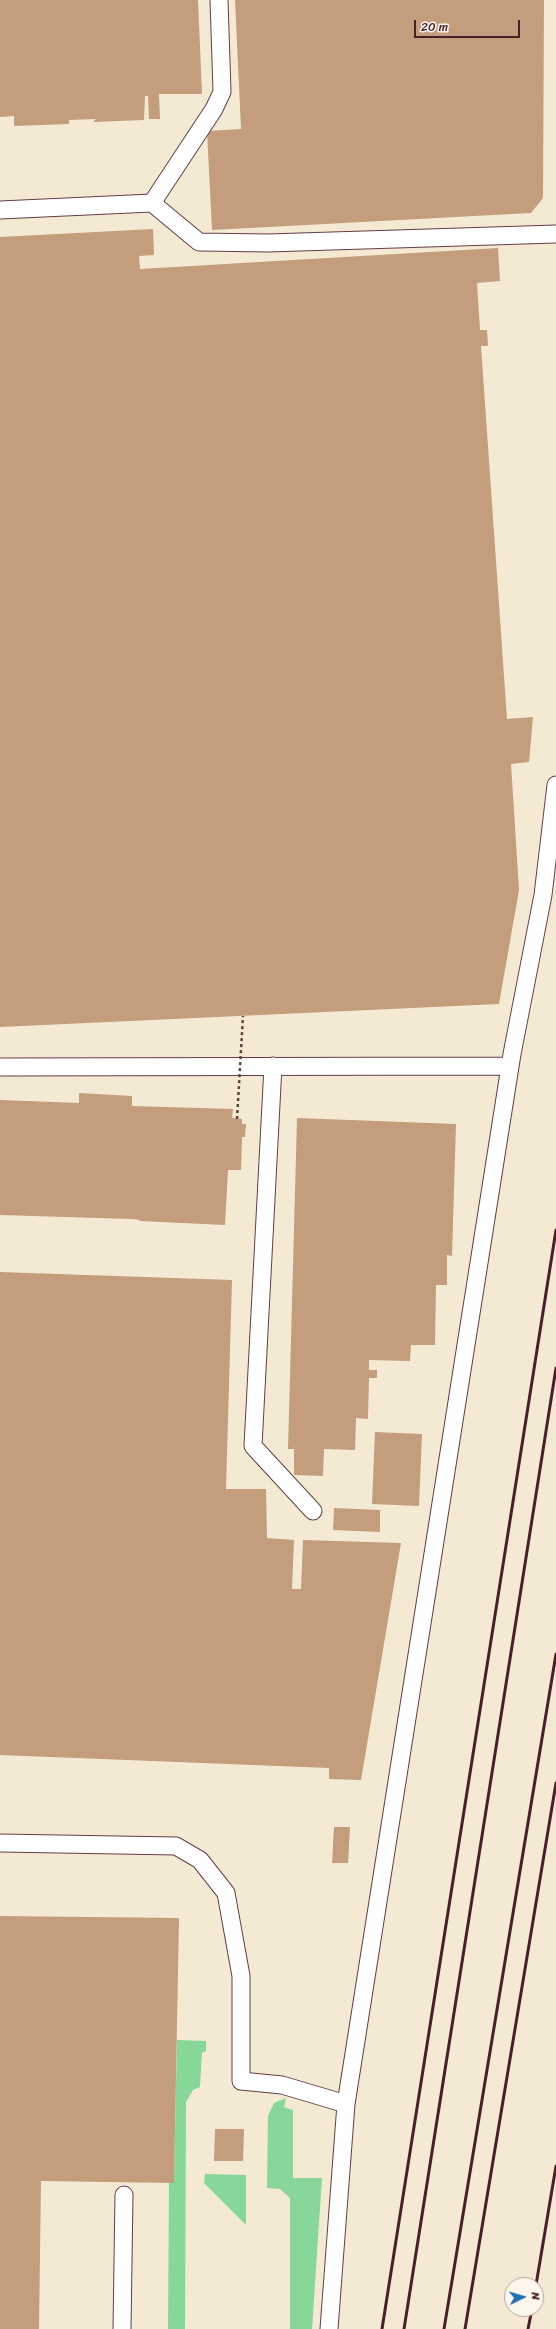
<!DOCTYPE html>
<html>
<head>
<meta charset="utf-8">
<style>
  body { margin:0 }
  #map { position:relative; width:556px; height:2329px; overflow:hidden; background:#f4ead4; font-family:Sriracha,sans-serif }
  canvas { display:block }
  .north { position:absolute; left:504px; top:2277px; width:40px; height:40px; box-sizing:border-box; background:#fbf7ec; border:1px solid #b4a19f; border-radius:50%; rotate:85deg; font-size:11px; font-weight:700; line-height:16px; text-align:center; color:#4a1f2b }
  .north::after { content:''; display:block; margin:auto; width:14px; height:18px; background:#1f6fb2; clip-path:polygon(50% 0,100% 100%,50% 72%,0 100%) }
  .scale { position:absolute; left:414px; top:20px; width:106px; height:18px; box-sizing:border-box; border:2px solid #4a1f2b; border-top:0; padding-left:5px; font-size:12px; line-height:14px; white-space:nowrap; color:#4a1f2b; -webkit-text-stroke:3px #fbf7ec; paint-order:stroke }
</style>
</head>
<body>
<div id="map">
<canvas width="556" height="2329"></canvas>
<div class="north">N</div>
<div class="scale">20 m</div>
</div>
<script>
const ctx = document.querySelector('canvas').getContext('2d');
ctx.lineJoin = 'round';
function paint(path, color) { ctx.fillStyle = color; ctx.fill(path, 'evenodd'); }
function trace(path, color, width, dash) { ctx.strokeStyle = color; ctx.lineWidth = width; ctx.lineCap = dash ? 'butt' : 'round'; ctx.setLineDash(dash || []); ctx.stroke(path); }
paint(new Path2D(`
  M177,2040L206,2041V2051L202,2053L200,2087L193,2090L186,2102L185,2329H168L169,2183H174Z
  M286,2098L284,2107L293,2110V2178H322L312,2329H290V2198L280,2189L267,2188L268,2116L274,2103Z
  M205,2174L246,2175V2225L204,2183Z`), '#86d798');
paint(new Path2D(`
  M0,0H198L202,94H159L160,119H149L148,96H145L144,120L93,122L96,119L69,120V124L14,126V116L0,117Z
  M235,0H544L543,198L531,213L212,230L207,131L241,129Z
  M153,229L154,255L139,256L140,269L498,248L500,281L477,283L480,330H487L488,346H481L507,719L533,717L529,762L511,764L519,890L499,1004L0,1027V237Z
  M79,1093L132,1096V1106L233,1109L232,1118L242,1119V1124H246L245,1137H242L241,1170H228L225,1225L139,1221L140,1220L132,1219L0,1215V1100L79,1103Z
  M297,1118L456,1124L452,1256L447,1255V1285H436L435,1345H411L410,1361L369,1360V1370H377V1378H369L368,1419L356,1418L355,1450L324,1449L323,1476L294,1475V1449H288Z
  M0,1272L232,1280L226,1489H266L267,1538L294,1540L292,1589H301L303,1540L401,1543L361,1780L329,1779V1768L0,1755Z
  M375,1432L422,1434L419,1506L372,1504Z
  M334,1508L380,1510V1532L333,1530Z
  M334,1827H350L348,1863H332Z
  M0,1916L179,1918L174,2183L41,2181L39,2329H0Z
  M215,2129H244L243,2161H214Z`), '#c39d7c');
const lane = new Path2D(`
  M152,203L214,109L222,92L219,0
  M0,210L152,203L199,242L268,243L556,234
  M273,1066L253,1446L313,1511
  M0,1067L510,1066
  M0,1843L176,1846L200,1860L226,1893L241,1976V2081L282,2085L346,2104
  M122,2329L124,2195
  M329,2329L346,2104L512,1054L543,895L556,785`);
trace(lane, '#643d44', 19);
trace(lane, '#fff', 17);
trace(new Path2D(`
  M536,2285L556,2166
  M382,2329L556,1230
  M404,2329L556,1368
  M444,2329L556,1654
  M465,2329L556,1783
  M528,2329L532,2309`), '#4a1f2b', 3);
trace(new Path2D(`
  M237,1119L243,1016`), '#643d44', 2.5, [3, 3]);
</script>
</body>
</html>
